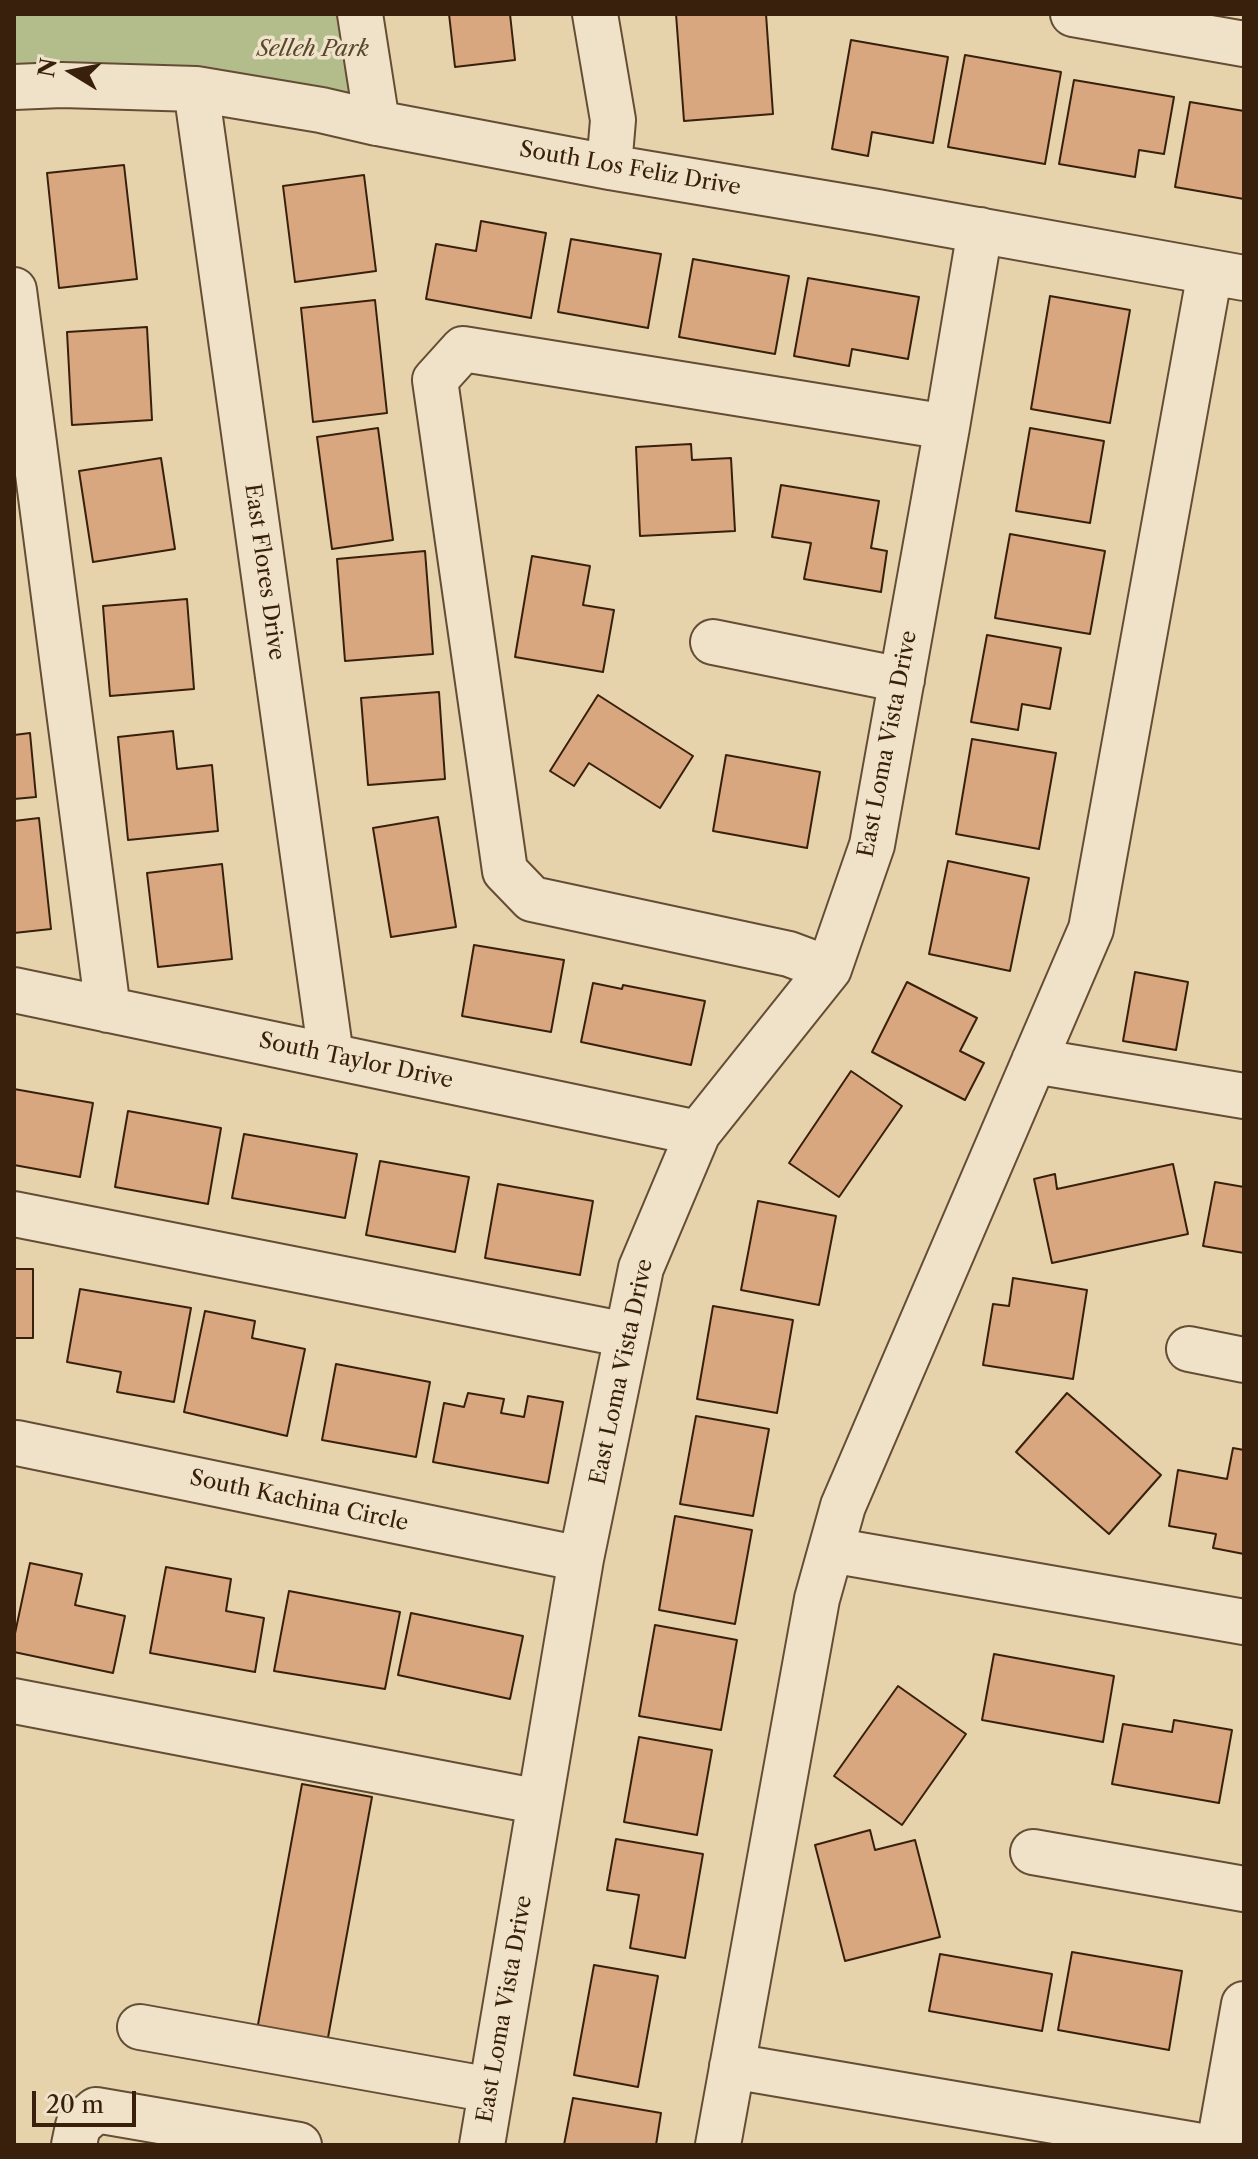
<!DOCTYPE html>
<html>
<head>
<meta charset="utf-8">
<style>
  body { margin:0 }
  #map { position:relative; width:1258px; height:2159px; overflow:hidden; background:#e6d3ac; font-family:"Libre Caslon Text",serif }
  canvas { display:block }
  .frame { position:absolute; inset:0; border:16px solid #39200c; pointer-events:none }
  .north { position:absolute; left:32px; top:32px; width:80px; height:80px; -webkit-text-stroke:6px #efe2c9; paint-order:stroke; rotate:280deg; font-size:22px; font-weight:700; line-height:32px; text-align:center; color:#39200c }
  .north::after { content:''; display:block; margin:auto; width:28px; height:36px; background:#39200c; clip-path:polygon(50% 0,100% 100%,50% 72%,0 100%) }
  .scale { position:absolute; left:32px; top:2091px; width:104px; height:36px; box-sizing:border-box; border:4px solid #39200c; border-top:0; padding-left:10px; font-size:24px; line-height:28px; white-space:nowrap; color:#39200c; -webkit-text-stroke:6px #efe2c9; paint-order:stroke }
</style>
</head>
<body>
<div id="map">
<canvas width="1258" height="2159"></canvas>
<div class="frame"></div>
<div class="north">N</div>
<div class="scale">20 m</div>
</div>
<script>
const ctx = document.querySelector('canvas').getContext('2d');
ctx.lineJoin = 'round';
function paint(path, color) { ctx.fillStyle = color; ctx.fill(path, 'evenodd'); }
function trace(path, color, width, dash) { ctx.strokeStyle = color; ctx.lineWidth = width; ctx.lineCap = dash ? 'butt' : 'round'; ctx.setLineDash(dash || []); ctx.stroke(path); }
function drawText(font, color, halo, rows, align = 'center') {
  ctx.font = font + ' "Libre Caslon Text",serif'; ctx.lineWidth = 7; ctx.setLineDash([]); ctx.textBaseline = 'middle'; ctx.strokeStyle = halo; ctx.fillStyle = color; for (const [text, x, y, turn = 0] of rows) {
    ctx.save(); ctx.translate(x, y); ctx.rotate((+turn || 0) * Math.PI / 180); ctx.textAlign = isNaN(turn) ? turn : align; if (halo) ctx.strokeText(text, 0, 0); ctx.fillText(text, 0, 0); ctx.restore();
  }
}
paint(new Path2D(`
  M14,14H348L361,94L237,75L14,68Z`), '#b3bd8b');
const building = new Path2D(`
  M449,14H510L515,60L455,67Z
  M676,14H766L773,114L684,121Z
  M851,40L948,57L933,143L872,132L868,156L832,149Z
  M965,55L1061,72L1045,164L948,147Z
  M1074,80L1174,97L1164,154L1139,150L1135,177L1059,164Z
  M1190,102L1244,111V199L1175,187Z
  M124,165L137,279L59,288L47,173Z
  M364,175L376,271L295,282L283,186Z
  M481,221L546,233L531,318L426,299L436,244L476,251Z
  M571,239L661,254L648,328L558,312Z
  M693,259L789,276L775,354L679,337Z
  M808,278L919,297L908,359L852,349L849,366L794,356Z
  M1050,296L1130,310L1110,423L1031,409Z
  M375,300L387,413L313,422L301,308Z
  M147,327L152,420L72,425L67,332Z
  M378,428L393,540L332,549L317,437Z
  M1030,428L1104,441L1090,523L1016,511Z
  M691,444L692,460L731,458L735,531L640,536L636,447Z
  M161,458L175,549L93,562L79,471Z
  M781,485L879,501L871,548L887,551L881,592L804,579L811,543L772,537Z
  M1010,534L1105,551L1090,634L995,618Z
  M425,551L433,654L345,661L337,559Z
  M532,556L590,566L583,605L614,610L603,672L515,657Z
  M187,599L194,689L110,696L103,606Z
  M987,635L1061,648L1050,709L1022,704L1018,730L971,722Z
  M439,692L445,779L368,785L361,698Z
  M598,695L693,756L660,808L589,763L574,786L550,771Z
  M173,731L177,769L212,765L218,831L128,840L118,737Z
  M30,733L36,797L14,799V735Z
  M972,739L1056,753L1039,849L956,834Z
  M726,755L820,772L807,848L713,831Z
  M438,817L456,927L391,937L373,828Z
  M39,818L51,929L14,933V821Z
  M948,861L1029,878L1010,971L929,954Z
  M222,864L232,959L158,967L147,873Z
  M474,945L564,960L551,1032L462,1016Z
  M1135,972L1188,982L1176,1050L1123,1041Z
  M907,982L977,1018L960,1051L984,1063L965,1100L872,1052Z
  M593,983L622,989L623,985L705,1001L691,1065L581,1042Z
  M851,1071L902,1106L839,1197L789,1163Z
  M14,1089L93,1103L80,1177L14,1165Z
  M128,1111L221,1128L208,1204L115,1187Z
  M244,1134L357,1154L345,1218L232,1198Z
  M380,1161L469,1177L455,1252L366,1235Z
  M1173,1164L1188,1234L1052,1263L1034,1179L1055,1174L1057,1189Z
  M1215,1182L1244,1187V1253L1203,1246Z
  M498,1184L593,1201L580,1275L485,1258Z
  M758,1201L836,1216L819,1305L741,1290Z
  M14,1269H33V1338H14Z
  M1013,1278L1087,1290L1073,1379L983,1365L993,1304L1009,1306Z
  M80,1289L191,1308L174,1402L117,1392L121,1372L67,1362Z
  M713,1306L793,1320L777,1413L697,1399Z
  M205,1311L255,1321L252,1338L305,1349L287,1436L184,1412Z
  M336,1364L430,1382L416,1457L322,1440Z
  M468,1393L504,1399L501,1413L524,1417L528,1396L563,1402L548,1483L433,1462L444,1403L464,1407Z
  M1067,1393L1161,1475L1109,1534L1016,1452Z
  M696,1416L769,1429L753,1516L680,1504Z
  M1233,1448L1244,1450V1554L1213,1548L1216,1534L1169,1526L1178,1470L1227,1479Z
  M675,1516L752,1530L735,1624L659,1610Z
  M30,1563L82,1574L75,1605L125,1616L113,1673L14,1652V1638Z
  M166,1567L231,1579L226,1611L264,1618L255,1672L150,1653Z
  M289,1591L400,1612L385,1689L274,1671Z
  M411,1613L523,1636L510,1699L398,1675Z
  M655,1625L737,1640L721,1730L639,1716Z
  M994,1654L1114,1676L1103,1742L982,1720Z
  M898,1686L966,1734L902,1825L834,1776Z
  M1174,1720L1232,1730L1219,1803L1112,1784L1123,1724L1172,1732Z
  M639,1737L712,1750L697,1835L624,1822Z
  M302,1784L372,1797L327,2043L257,2030Z
  M870,1830L875,1850L915,1840L940,1937L845,1961L815,1845Z
  M616,1839L703,1854L685,1958L630,1948L639,1895L607,1890Z
  M1072,1952L1182,1971L1169,2050L1058,2030Z
  M940,1954L1052,1974L1042,2031L929,2011Z
  M594,1965L658,1976L638,2087L574,2075Z
  M573,2098L661,2113L656,2145H564Z`);
paint(building, '#d8a67f');
trace(building, '#39200c', 2);
const minor = new Path2D(`
  M360,14L377,123
  M595,14L613,120L609,167
  M1073,14L1244,44
  M14,87L62,85L196,89L321,110L377,123L609,167L877,212L1244,278
  M196,89L331,1056
  M14,290L108,1010
  M713,642L902,680
  M829,969L789,954L532,899L505,871L435,380L463,349L947,427
  M14,990L698,1133
  M1034,1061L1244,1096
  M14,1214L627,1335
  M1189,1349L1244,1360
  M17,1443L581,1559
  M831,1550L1244,1622
  M14,1701L540,1802
  M1033,1852L1244,1889
  M140,2027L491,2090
  M732,2066L1195,2145
  M74,2145L78,2126L96,2110L299,2145
  M482,2145L581,1559L641,1268L698,1133L829,969L872,845L947,427L980,230
  M718,2145L817,1599L843,1506L1091,929L1210,272
  M1219,2145L1244,2004`);
trace(minor, '#644d34', 48);
trace(minor, '#efe2c9', 44);
drawText('italic 22px', '#58472c', '#efe2c9', [
  ["Selleh Park",313,50]
]);
drawText('22px', '#39200c', '#efe2c9', [
  ["South Los Feliz Drive",630,169,10],
  ["East Flores Drive",264,572,82],
  ["East Loma Vista Drive",888,744,-79],
  ["South Taylor Drive",356,1061,12],
  ["East Loma Vista Drive",622,1372,-78],
  ["South Kachina Circle",299,1501,12],
  ["East Loma Vista Drive",505,2009,-80]
]);
</script>
</body>
</html>
